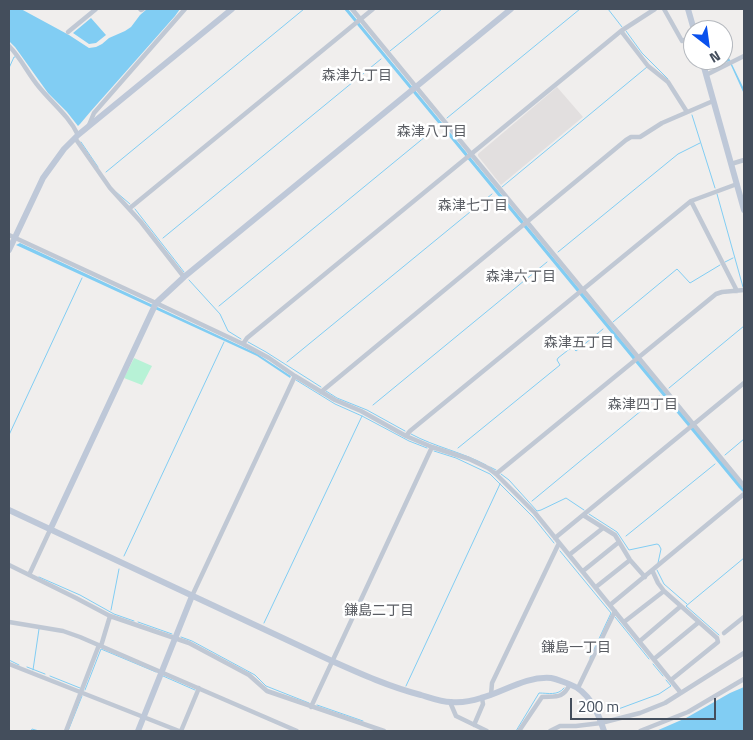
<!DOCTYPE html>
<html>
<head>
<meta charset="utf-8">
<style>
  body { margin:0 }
  #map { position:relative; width:753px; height:740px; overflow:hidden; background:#f0eeed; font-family:"Titillium Web",sans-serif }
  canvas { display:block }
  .frame { position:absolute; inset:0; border:10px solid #444e5c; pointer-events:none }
  .north { position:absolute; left:683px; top:20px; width:50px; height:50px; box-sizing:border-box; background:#fff; border:1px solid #b4b8be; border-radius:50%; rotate:150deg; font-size:14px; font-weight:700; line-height:20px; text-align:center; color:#444e5c }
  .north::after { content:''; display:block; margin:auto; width:18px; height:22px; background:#0a51ed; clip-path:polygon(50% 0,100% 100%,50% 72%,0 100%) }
  .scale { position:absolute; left:570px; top:698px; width:146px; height:22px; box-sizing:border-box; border:2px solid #444e5c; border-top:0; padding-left:6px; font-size:15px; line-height:18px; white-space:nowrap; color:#444e5c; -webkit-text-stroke:4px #fff; paint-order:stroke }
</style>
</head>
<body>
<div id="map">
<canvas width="753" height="740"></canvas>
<div class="frame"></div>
<div class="north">N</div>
<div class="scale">200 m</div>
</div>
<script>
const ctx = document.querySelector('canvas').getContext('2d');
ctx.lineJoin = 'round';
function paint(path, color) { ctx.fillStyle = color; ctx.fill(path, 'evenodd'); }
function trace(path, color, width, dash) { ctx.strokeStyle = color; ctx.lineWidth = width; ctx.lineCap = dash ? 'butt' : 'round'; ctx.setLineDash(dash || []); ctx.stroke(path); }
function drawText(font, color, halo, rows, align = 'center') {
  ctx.font = font + ' "Titillium Web","Noto Sans JP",sans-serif'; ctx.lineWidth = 5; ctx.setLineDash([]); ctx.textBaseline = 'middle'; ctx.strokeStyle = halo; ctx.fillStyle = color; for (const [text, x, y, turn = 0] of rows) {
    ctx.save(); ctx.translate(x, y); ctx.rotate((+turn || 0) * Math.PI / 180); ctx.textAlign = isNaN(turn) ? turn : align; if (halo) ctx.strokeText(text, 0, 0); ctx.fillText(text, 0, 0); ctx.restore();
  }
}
paint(new Path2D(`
  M557,87L583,117L501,185L478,156V154Z`), '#e2dfdf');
paint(new Path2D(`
  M134,358L152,366L142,385L124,378Z`), '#b7f2d6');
paint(new Path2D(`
  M9,9H21L69,35L89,48L96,47L102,44L109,38L125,31L131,27L140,15L147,9H180L175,16L91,111L80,124L78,126L67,112L48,93L15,47L9,41Z
  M344,9H348L742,486L744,491V493L739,488Z
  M91,18L106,35L96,43L89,44L73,33Z
  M729,58L744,89V94L729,61L712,69L710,60H712L714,66Z
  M20,243L256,353L291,376L290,378L257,356L16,245Z
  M744,687V731H656L686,718L730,693Z`), '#81cdf3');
trace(new Path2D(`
  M608,9L622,27
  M626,31L642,53L668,79
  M390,51L442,9
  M9,68L14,57H15
  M692,115L715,188
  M447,118L580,9
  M81,142L98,167
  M106,172L304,9
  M502,187L647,67
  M116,192L130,204
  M717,194L743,287
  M135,209L184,272
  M163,238L381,59
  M558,252L678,154L700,143
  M725,262L733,258
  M189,280L220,314L228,331L241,339
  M219,306L437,127
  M613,322L677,269L690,283L720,265
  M248,342L266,352L321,387
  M287,362L492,194
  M296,380L335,404L362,416L409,441L427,448
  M669,388L744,326
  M326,391L337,398L367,410L405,431
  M373,405L547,262
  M411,434C435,447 462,452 486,465
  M9,435L82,278
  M458,448L560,365L557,360L558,358L572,347L576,351L603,329
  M434,451L456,458L490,474L533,517L554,543
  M725,455L744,439
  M490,467L496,470
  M501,474L509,480L537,511L541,510L566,498L584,510
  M532,501L659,396
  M589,514L617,532L629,550L657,544L659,545L661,549L658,563
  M626,536L715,464
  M560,551L611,613L590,658
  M124,556L224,342
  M657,570L664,584L687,604
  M39,577L80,595L114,614L134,621
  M111,610L119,569
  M615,617L649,659
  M138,622L172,634
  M264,623L362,416
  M719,635L686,606L744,558
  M181,637L192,641L255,675L266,686L309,703
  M9,660L19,665
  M653,664L663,676
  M27,667L45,674
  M33,670L39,629
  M50,676L80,688
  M163,676L195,690
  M406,686L500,484
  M85,690L101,649L156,672
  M317,705L363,721
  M613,711L659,694L671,686L666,680
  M31,731L32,729L39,731
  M68,731L82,696
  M516,731L539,693C548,693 558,696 564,688`), '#81cdf3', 1);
trace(new Path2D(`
  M140,9L141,10L143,9
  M352,9L744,486
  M664,9L682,41L693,36
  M621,31L648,66L668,82L687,112
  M68,32L96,9
  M9,46C21,58 28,74 39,87C52,103 69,116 78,135
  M706,75L744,56
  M89,125L94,113L185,9
  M75,138L110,188L141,222L184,277
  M731,164L744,160
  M691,201L737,291
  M130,208L373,9
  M9,235L156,303L243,344L269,358L295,376L335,400L361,411L406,436L432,447L469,459L488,468L496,474L535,513L681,693
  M243,344L247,338L621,31L655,9
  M321,392L626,140L631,137H640L662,123L713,101
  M406,436L410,431L691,201L737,184
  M496,474L716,294L722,292L744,290
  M583,515L615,535L630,560L645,577
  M555,538L744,383
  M569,555L603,528
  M9,565L76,598L110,616L189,643L249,675L267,691L384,731
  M652,570L658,583L664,591L717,638L718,642L671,680
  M583,571L619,542
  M29,575L50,530
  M596,587L630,560
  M192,596L295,376
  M610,605L744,494
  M9,622L63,631L80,637L297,731
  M624,622L664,591
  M724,633L744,617
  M640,641L681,606
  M101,646L110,616
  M654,659L699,622
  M9,664L179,731
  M578,688L615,611
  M491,695L492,683L559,543
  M450,702L456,716L487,731
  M311,707L432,447
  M474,725L483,704L482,698
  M66,731L99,645
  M181,731L199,688
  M519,731L542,697C556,696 563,699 570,684
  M550,731L560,726H576L601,723L640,713L665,703L744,653
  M640,731L688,712L744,679`), '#c0c8d4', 4.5);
trace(new Path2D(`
  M688,9L694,30
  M702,60L744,210
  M9,250L43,178L64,149L78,135L232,9
  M9,510L332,661C361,674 390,687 421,695C431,698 441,702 451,702C461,703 472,701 481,698C504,692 525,676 551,678C557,679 563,682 569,684C589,691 598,712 604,731
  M50,530L156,303L184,277L511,9
  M138,731L192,596`), '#bec8d8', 6);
drawText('14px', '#5a5d63', '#fff', [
  ["森津九丁目",357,77],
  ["森津八丁目",432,133],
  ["森津七丁目",473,207],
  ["森津六丁目",521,278],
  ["森津五丁目",579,344],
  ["森津四丁目",643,406],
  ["鎌島二丁目",379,612],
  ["鎌島一丁目",576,649]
]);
</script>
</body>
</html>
